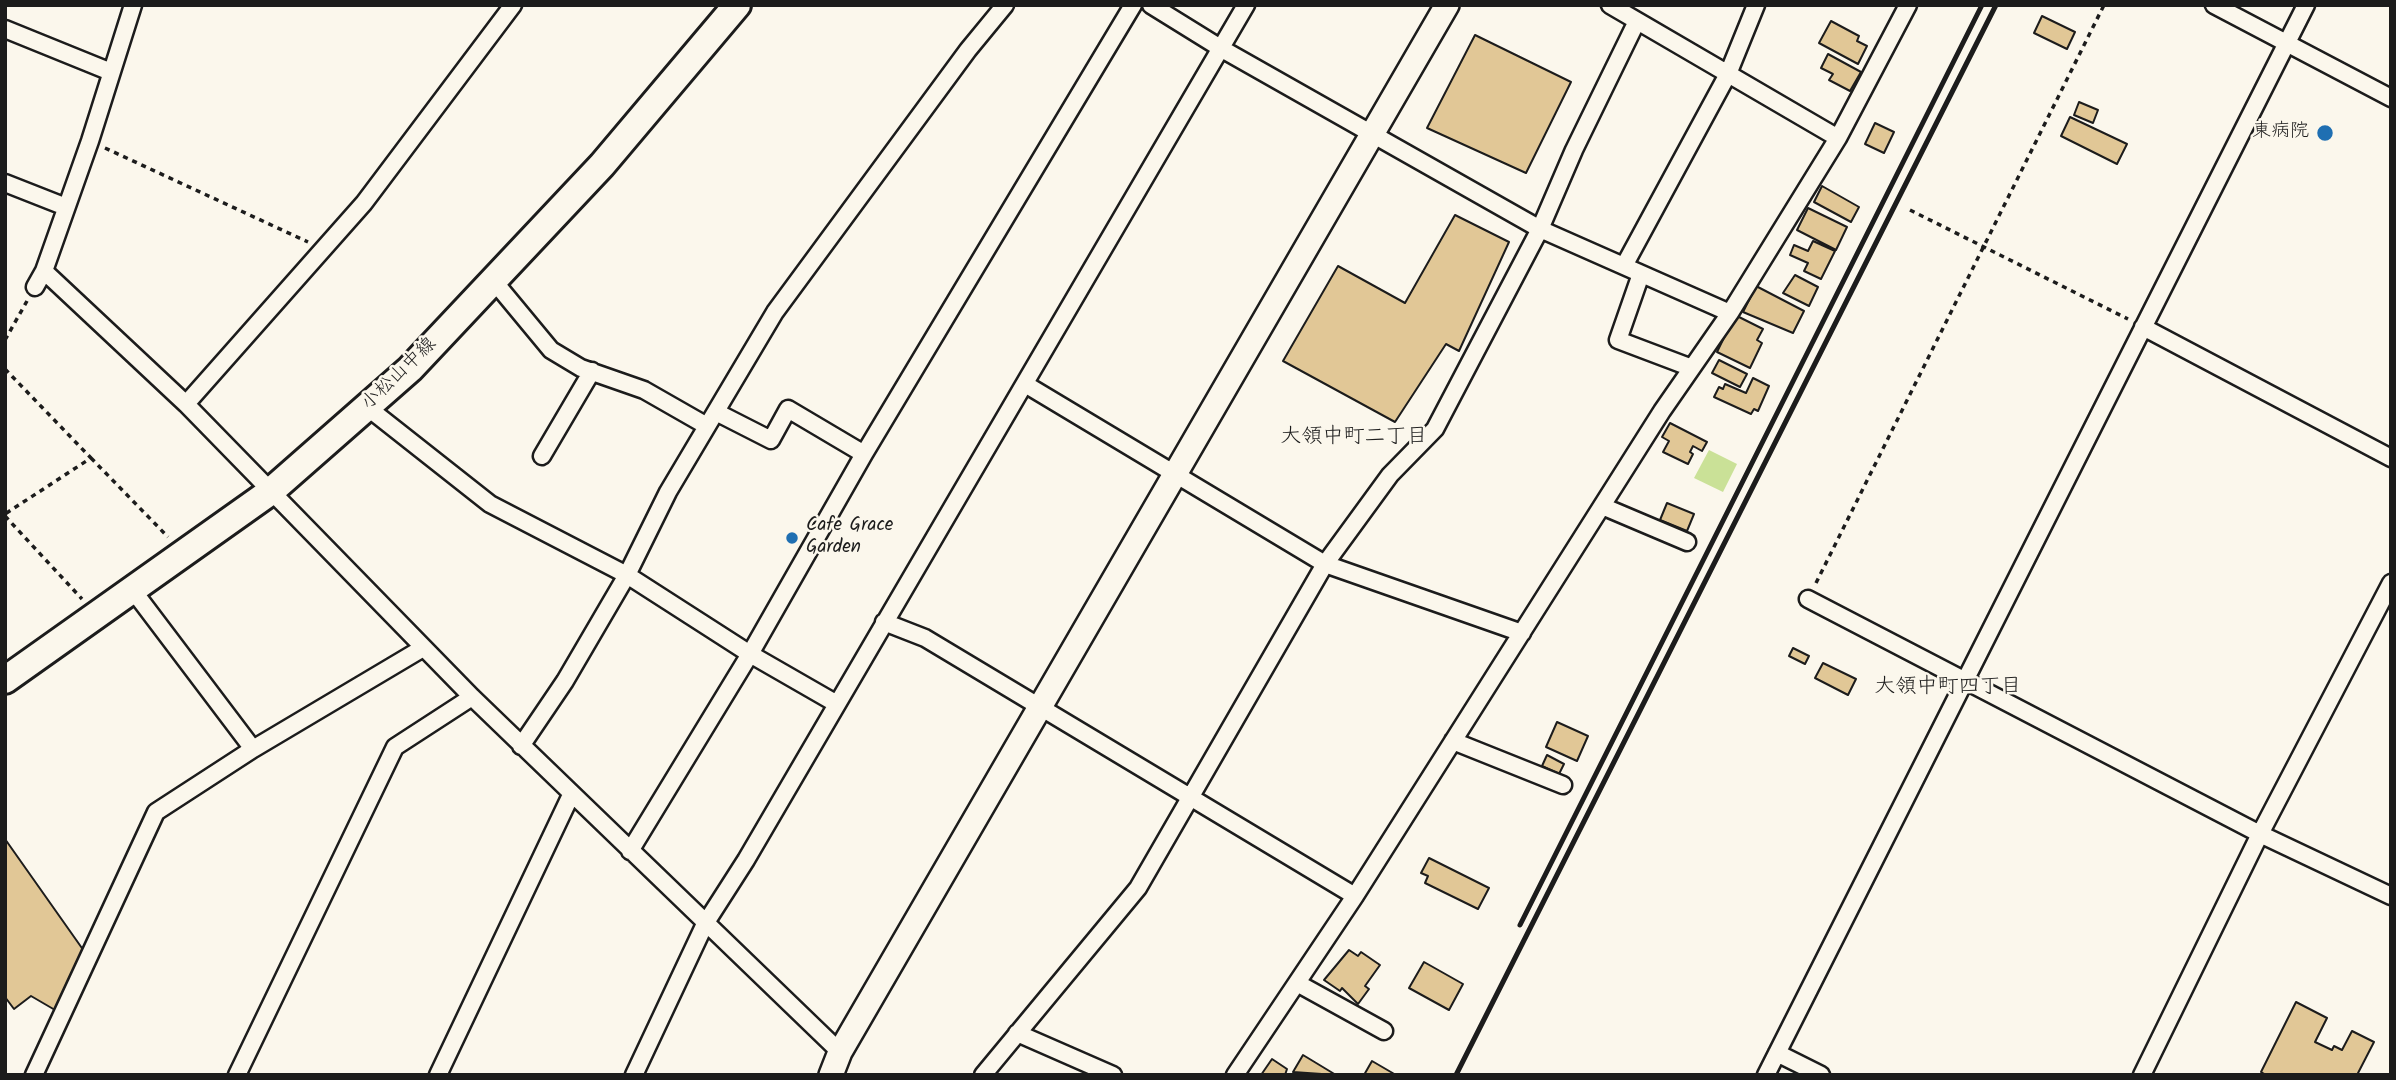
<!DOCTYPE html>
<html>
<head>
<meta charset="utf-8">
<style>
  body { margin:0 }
  #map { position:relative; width:2396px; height:1080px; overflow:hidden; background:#fbf7ec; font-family:Kalam,sans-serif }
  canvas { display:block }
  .frame { position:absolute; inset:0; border:7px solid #1c1c1c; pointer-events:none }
</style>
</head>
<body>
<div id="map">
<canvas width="2396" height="1080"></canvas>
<div class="frame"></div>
</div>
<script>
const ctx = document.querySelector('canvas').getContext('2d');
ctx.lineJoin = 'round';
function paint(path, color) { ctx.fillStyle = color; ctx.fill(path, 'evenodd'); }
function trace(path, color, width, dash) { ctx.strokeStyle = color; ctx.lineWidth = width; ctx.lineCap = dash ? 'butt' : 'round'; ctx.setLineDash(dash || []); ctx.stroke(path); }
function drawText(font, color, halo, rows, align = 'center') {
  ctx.font = font + ' Kalam,"Klee One",sans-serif'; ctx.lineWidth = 5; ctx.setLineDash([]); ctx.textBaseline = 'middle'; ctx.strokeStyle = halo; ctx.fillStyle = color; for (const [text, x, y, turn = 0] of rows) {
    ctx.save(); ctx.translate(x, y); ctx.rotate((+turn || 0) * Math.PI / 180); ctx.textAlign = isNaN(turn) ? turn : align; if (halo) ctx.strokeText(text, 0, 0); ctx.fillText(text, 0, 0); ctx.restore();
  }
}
paint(new Path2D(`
  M1709,450L1737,464L1723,492L1694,478Z`), '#cae197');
const building = new Path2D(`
  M2042,16L2075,32L2067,49L2034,33Z
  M1831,21L1859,36L1857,41L1867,46L1858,64L1819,43Z
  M1475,35L1571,82L1526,173L1427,128Z
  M1828,54L1861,72L1850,91L1829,80L1833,74L1821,68Z
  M2079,102L2098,110L2093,123L2074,115Z
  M2070,117L2127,144L2117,164L2061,136Z
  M1875,123L1894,132L1884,153L1865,144Z
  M1822,186L1859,207L1851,222L1814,202Z
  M1808,208L1847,227L1836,250L1797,230Z
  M1455,215L1509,242L1459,351L1446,344L1395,422L1283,361L1338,266L1405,303Z
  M1813,241L1835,251L1821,279L1804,271L1808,263L1790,255L1794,245L1808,251Z
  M1795,275L1818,287L1809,306L1783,293Z
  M1756,286L1804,311L1793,333L1743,312Z
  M1735,315L1763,329L1757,340L1762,343L1750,368L1717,352Z
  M1719,360L1747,374L1740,387L1712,373Z
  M1753,378L1769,386L1758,411L1754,409L1751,414L1714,397L1719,387L1723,389L1725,384L1746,393Z
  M1670,423L1707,442L1702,451L1693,446L1690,452L1693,454L1688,464L1663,452L1669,441L1662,437Z
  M1667,503L1694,514L1687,531L1660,520Z
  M1793,648L1809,656L1805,664L1789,656Z
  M1823,663L1856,679L1848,695L1815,678Z
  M1557,722L1588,736L1577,761L1546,747Z
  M1547,755L1564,764L1559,774L1542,766Z
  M5,839L84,951L55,1010L31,996L14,1009L5,997Z
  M1429,858L1489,888L1478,909L1425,883L1428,876L1421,873Z
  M1349,950L1358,956L1361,952L1380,965L1365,986L1369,989L1358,1004L1342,988L1340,991L1324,980Z
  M1424,962L1463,984L1449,1010L1409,988Z
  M2296,1002L2327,1018L2315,1042L2332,1050L2334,1046L2342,1050L2352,1031L2374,1042L2357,1075H2266L2261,1072Z
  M1303,1055L1336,1075L1293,1072Z
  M1272,1059L1287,1069L1285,1075H1261Z
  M1372,1061L1396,1075H1364Z`);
paint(building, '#e1c796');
trace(building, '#1c1c1c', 2);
const street = new Path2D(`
  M1151,5L1222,49L1540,229L1730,313
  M1610,5L1838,138
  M2214,5L2391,98
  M5,29L111,72
  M5,183L66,207
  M1624,266L1728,74L1756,5
  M44,271L186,404L472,697L840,1052
  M1641,274L1618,340L1692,368
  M493,280L551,350L581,368L644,390L707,426
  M35,287L44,271L90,141L133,5
  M2143,327L2391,458
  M1025,384L1325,564L1522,633
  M186,404L364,203L513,5
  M367,407L490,504L627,575L750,654L837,704
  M716,412L771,440L788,409L864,454
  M542,456L592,371
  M1602,506L1687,542
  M132,589L253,749
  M1808,599L2260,834L2391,896
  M884,622L925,638L1355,896
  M1453,741L1563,785
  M521,746L565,681L627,575L668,492L775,312L968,50L1005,5
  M630,851L750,654L864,454L1133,5
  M1297,983L1384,1031
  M1017,1033L1113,1075
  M1777,1053L1821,1075
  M34,1075L156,812L253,749L423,648
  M237,1075L395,747L472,697
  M438,1075L571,795
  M634,1075L705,924L746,860L1246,5
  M983,1075L1138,888L1325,564L1390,475L1435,429L1540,229L1574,150L1637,21
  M1235,1075L1355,896L1662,411L1730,313L1838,138L1908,5
  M1766,1075L2306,5
  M2142,1075L2260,834L2391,583`);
const secondary = new Path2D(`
  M831,1075L840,1052L1447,5`);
const primary = new Path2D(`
  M5,680L270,492L410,369L602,165L737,5`);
trace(street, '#1c1c1c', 21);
trace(secondary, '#1c1c1c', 28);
trace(primary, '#1c1c1c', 32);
trace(new Path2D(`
  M105,148L308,242
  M1910,210L2128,319
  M5,340L27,301
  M5,369L91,458L5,514
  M91,458L168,537
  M5,516L82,599
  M1816,583L2104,5`), '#1c1c1c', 3.5, [5, 5]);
trace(street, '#fbf7ec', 16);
trace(secondary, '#fbf7ec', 23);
trace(primary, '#fbf7ec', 26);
trace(new Path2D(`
  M1520,925L1982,5
  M1456,1075L1996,5`), '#1c1c1c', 5);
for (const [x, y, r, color] of [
  [2325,133,9,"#1f6fb2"],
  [792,538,7,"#1f6fb2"]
]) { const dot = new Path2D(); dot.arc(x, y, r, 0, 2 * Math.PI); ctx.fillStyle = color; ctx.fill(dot); trace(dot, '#fbf7ec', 2.5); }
drawText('19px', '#1c1c1c', '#fbf7ec', [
  ["東病院",2309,133],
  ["Cafe Grace",806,527,"left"],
  ["Garden",806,549,"left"]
], 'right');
drawText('19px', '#1c1c1c', '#fbf7ec', [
  ["小松山中線",400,375,-44]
]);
drawText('21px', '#1c1c1c', '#fbf7ec', [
  ["大領中町二丁目",1354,438],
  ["大領中町四丁目",1948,688]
]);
</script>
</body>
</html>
